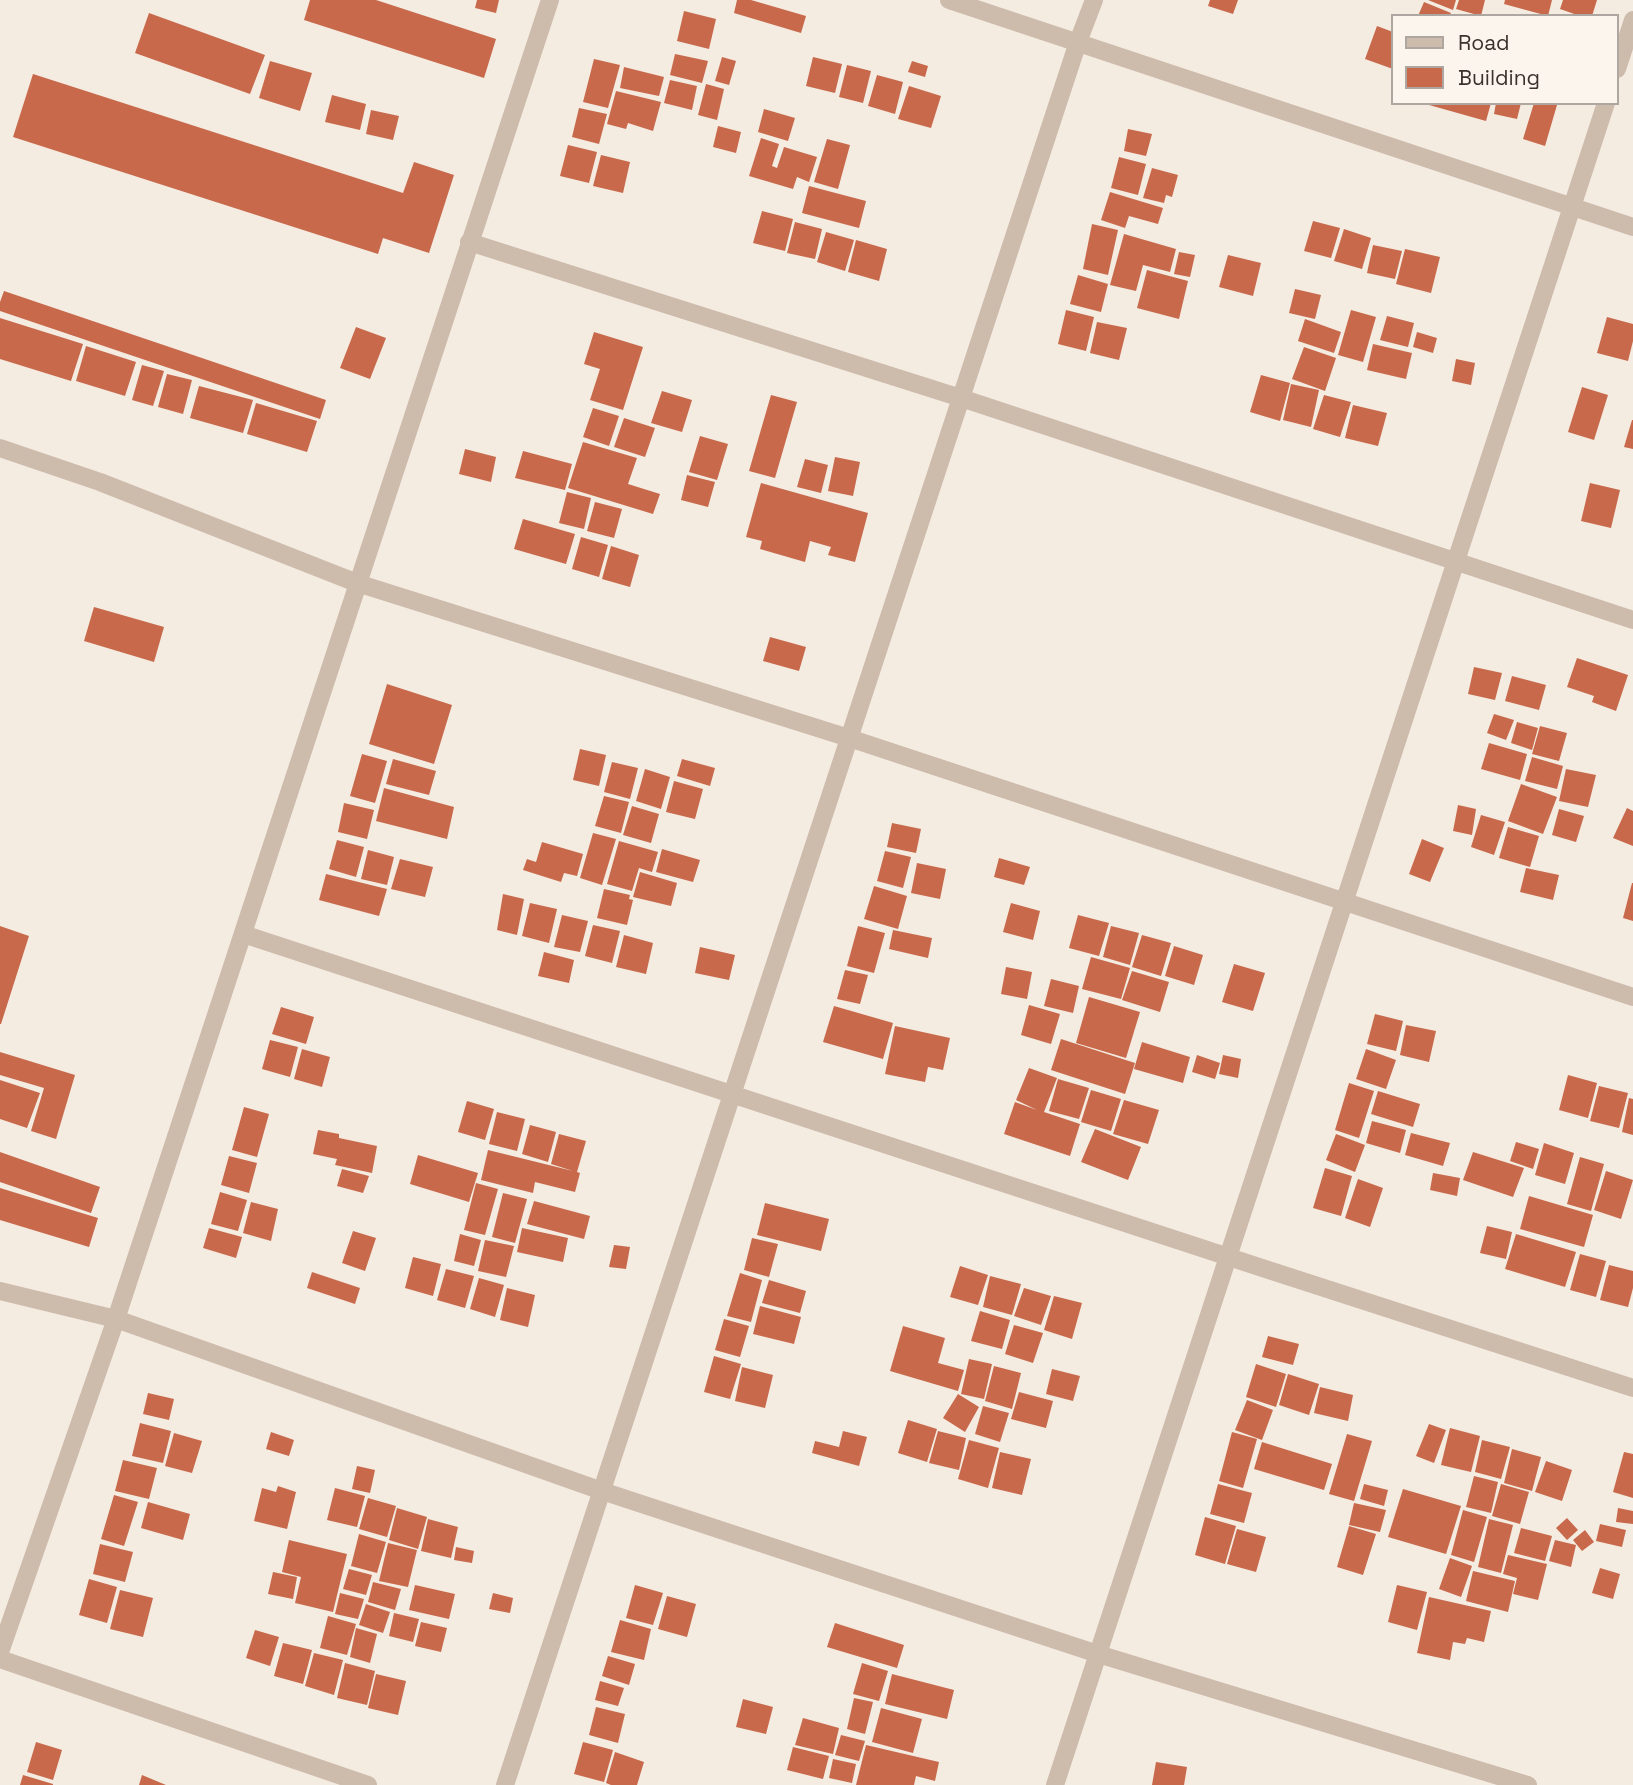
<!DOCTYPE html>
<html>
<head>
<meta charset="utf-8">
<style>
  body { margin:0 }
  #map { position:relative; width:1633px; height:1785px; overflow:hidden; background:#f4ebe1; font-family:"Space Grotesk",sans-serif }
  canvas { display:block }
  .legend { position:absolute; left:1391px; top:14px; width:228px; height:91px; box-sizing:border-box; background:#fbf5ee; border:2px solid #aea6a0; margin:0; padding:9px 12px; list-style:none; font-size:21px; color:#3b302b }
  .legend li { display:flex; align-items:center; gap:14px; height:35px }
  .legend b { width:35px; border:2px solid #aea6a0 }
</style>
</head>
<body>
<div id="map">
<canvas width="1633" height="1785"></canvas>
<ul class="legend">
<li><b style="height:9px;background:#cdbbac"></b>Road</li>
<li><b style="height:19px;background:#c8694b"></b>Building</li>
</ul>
</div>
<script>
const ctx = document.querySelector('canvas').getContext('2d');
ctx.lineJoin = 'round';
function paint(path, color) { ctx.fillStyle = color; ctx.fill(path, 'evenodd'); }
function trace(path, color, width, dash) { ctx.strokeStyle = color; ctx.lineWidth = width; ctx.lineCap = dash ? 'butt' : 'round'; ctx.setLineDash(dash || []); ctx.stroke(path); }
paint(new Path2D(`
  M310,0H376L496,39L484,78L304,20Z
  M477,0H499L496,13L475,8Z
  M737,0H751L806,16L801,33L734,13Z
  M1210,0H1238L1233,14L1208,6Z
  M1428,0H1456L1453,10Z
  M1459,0H1485L1481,16L1456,9Z
  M1505,0H1552L1548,16L1504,4Z
  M1563,0H1597L1592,16H1580L1560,9Z
  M1424,2L1451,13L1449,16H1418Z
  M684,11L716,19L709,49L677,41Z
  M149,13L265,55L250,94L135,53Z
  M1377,26L1393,32V69L1365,59Z
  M675,54L708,61L702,83L670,75Z
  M722,57L736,61L729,85L715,81Z
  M813,57L842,64L835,93L806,86Z
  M594,59L620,65L608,108L583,102Z
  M270,61L312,73L300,111L259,98Z
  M912,61L928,66L925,77L908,72Z
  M847,65L871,71L863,103L839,97Z
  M624,67L664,77L659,96L620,88Z
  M33,74L403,193L414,162L454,175L429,253L383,238L378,254L13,137Z
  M877,75L903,82L895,114L868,106Z
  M670,80L697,86L692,110L664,103Z
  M706,84L724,89L717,120L698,115Z
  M909,86L941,96L931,128L898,119Z
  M616,91L661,102L653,131L628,123L626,129L607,124Z
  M332,95L366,104L360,130L325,122Z
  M1422,103H1491L1486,121Z
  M1496,103H1521L1517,119L1494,114Z
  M1534,103L1557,105L1545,146L1523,139Z
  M579,108L607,114L599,144L572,137Z
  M764,109L795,118L788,141L758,132Z
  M371,110L399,116L393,140L366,134Z
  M718,126L741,132L736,153L713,147Z
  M1128,129L1152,134L1146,156L1124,151Z
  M761,138L779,144L772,166L777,168L784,147L817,157L809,182L797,177L793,189L749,176Z
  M827,139L850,145L838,189L814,182Z
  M568,145L597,152L589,183L560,176Z
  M601,155L630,162L623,193L593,186Z
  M1119,157L1146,164L1138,195L1111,188Z
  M1152,168L1178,175L1172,197L1166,195L1164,203L1143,198Z
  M809,186L866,201L859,228L802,213Z
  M1110,192L1163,208L1158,224L1129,216L1125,228L1101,220Z
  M762,211L793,219L785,251L753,243Z
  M1313,221L1340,228L1331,258L1304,251Z
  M795,222L822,229L815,259L787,253Z
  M1092,224L1118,230L1108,275L1083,269Z
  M1344,229L1371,238L1362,269L1334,261Z
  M826,232L854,240L845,271L817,262Z
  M1124,234L1176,249L1170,272L1143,265L1136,291L1110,285Z
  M856,240L887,249L879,281L848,272Z
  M1373,245L1402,251L1395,279L1367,273Z
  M1405,249L1440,257L1431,293L1396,284Z
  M1179,252L1195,255L1190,277L1174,274Z
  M1228,255L1261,263L1253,296L1219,287Z
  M1147,270L1188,281L1179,319L1137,308Z
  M1078,275L1108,284L1101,312L1070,304Z
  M1295,289L1321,295L1315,319L1289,313Z
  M4,291L326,400L320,419L0,311V302Z
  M1066,310L1094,317L1086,351L1058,344Z
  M1351,310L1376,317L1363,362L1338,355Z
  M1387,316L1414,323L1408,347L1380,340Z
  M1607,317L1633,324V341L1628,361L1597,353Z
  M0,318L83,344L71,381L0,359Z
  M1305,319L1341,332L1334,353L1298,341Z
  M1097,322L1127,328L1119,360L1090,353Z
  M356,327L386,338L370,379L340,368Z
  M594,332L643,347L623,410L590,400L600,369L584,364Z
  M1417,332L1437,338L1433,353L1413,347Z
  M1373,344L1412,353L1406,379L1367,370Z
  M86,346L136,362L125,396L76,381Z
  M1304,347L1336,358L1325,391L1292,379Z
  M1456,359L1475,363L1471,385L1452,381Z
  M142,365L164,371L153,406L132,400Z
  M167,374L192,380L183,414L158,407Z
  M1261,375L1290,383L1280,421L1250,412Z
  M1291,384L1319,390L1311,427L1283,420Z
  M199,386L253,400L243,433L190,418Z
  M1582,387L1608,395L1594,440L1568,432Z
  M662,391L692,400L682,432L651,423Z
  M771,395L797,402L775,478L749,471Z
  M1324,395L1351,402L1340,437L1313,429Z
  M256,403L317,421L307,452L247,434Z
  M1353,405L1387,413L1378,446L1345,438Z
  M593,408L619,416L609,446L583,437Z
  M624,418L655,428L645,457L614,447Z
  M1632,420H1633V449L1624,447Z
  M700,436L728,444L717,480L689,472Z
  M583,442L637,458L628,484L660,494L653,514L568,488Z
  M465,449L496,457L491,482L459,474Z
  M523,451L572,464L565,490L515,478Z
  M835,457L860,462L853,496L828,491Z
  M805,459L828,465L821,493L797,487Z
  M687,475L715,482L708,507L681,500Z
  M761,483L868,513L855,562L828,555L831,547L810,541L805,562L760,549L762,541L746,537Z
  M1590,483L1620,490L1611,528L1581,521Z
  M567,492L591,498L584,529L559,523Z
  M595,502L622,509L614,538L587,531Z
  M523,519L575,534L566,564L514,549Z
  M581,537L608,545L599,577L572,569Z
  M611,546L639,555L630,587L602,579Z
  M94,607L164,627L154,662L84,641Z
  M770,637L806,647L799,671L763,661Z
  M1577,658L1628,675L1616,711L1592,702L1594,696L1567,687Z
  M1474,667L1502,673L1495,700L1468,694Z
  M1512,676L1546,685L1539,710L1505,701Z
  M387,684L452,705L434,764L369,744Z
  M1494,714L1514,720L1506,740L1487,733Z
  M1517,722L1538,728L1532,750L1511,743Z
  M1540,726L1567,733L1559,761L1532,754Z
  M1489,743L1527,754L1520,780L1481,769Z
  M580,749L606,755L599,786L573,780Z
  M362,754L387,761L375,803L350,796Z
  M1532,757L1563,766L1557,789L1525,781Z
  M393,759L436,771L429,795L386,784Z
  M682,759L715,768L710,786L677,776Z
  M612,762L638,768L630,799L604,792Z
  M645,769L670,777L661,809L636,801Z
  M1566,769L1596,775L1588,807L1559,801Z
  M674,781L703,789L695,819L666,812Z
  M1521,784L1557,797L1543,834L1508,821Z
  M384,788L454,807L447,839L376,821Z
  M604,796L629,802L621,833L595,826Z
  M344,803L374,810L367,839L338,832Z
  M1458,805L1476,809L1472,835L1453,831Z
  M632,806L659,814L651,843L623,835Z
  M1627,808L1633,811V846L1613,838Z
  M1559,809L1584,816L1576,842L1552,835Z
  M1481,815L1505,822L1494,855L1471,847Z
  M892,823L921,829L916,853L887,847Z
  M1508,827L1539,836L1530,867L1499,858Z
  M593,833L616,839L602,885L580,878Z
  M1422,839L1444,848L1430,882L1409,874Z
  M337,840L364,847L356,877L329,869Z
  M619,841L658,852L652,872L639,868L632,891L607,884Z
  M542,842L583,854L577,876L564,873L561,882L523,870L527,859L536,862Z
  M662,849L700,860L693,882L656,872Z
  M368,850L394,857L387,885L361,879Z
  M885,851L911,857L903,888L877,881Z
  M999,858L1030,867L1024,885L994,877Z
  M400,859L433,867L425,897L391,889Z
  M917,863L946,869L940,899L911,893Z
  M1526,868L1559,875L1553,900L1520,892Z
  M640,872L677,883L671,906L633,897Z
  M326,874L387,889L379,916L319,900Z
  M1632,883H1633V921L1623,918Z
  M874,886L907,896L898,929L864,919Z
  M604,889L630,895L629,899L633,900L627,925L597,918Z
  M503,894L524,899L517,935L497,930Z
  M530,903L557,909L549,943L522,936Z
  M1011,903L1040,911L1033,940L1003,932Z
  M562,915L588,921L580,952L554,947Z
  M1078,915L1109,923L1099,956L1069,948Z
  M593,925L620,931L612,963L585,956Z
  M0,926L29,936L1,1024H0Z
  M858,926L885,933L874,973L847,966Z
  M1111,926L1139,933L1130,965L1103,957Z
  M893,930L932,938L928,958L889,949Z
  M624,935L653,943L646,974L616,967Z
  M1142,935L1171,943L1161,976L1132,967Z
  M1174,946L1203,955L1194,985L1165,976Z
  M700,947L735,955L729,980L695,973Z
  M544,952L574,960L569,983L538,976Z
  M1091,957L1130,968L1121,999L1082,989Z
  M1234,964L1265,973L1253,1011L1222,1002Z
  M1006,967L1032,972L1027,999L1001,994Z
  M845,970L868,975L860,1004L837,999Z
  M1132,971L1169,982L1160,1012L1122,1000Z
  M1051,979L1079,986L1073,1013L1044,1006Z
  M1089,997L1140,1012L1126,1058L1076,1043Z
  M1029,1005L1060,1014L1051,1044L1021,1035Z
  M834,1006L893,1023L883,1059L823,1042Z
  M281,1007L314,1017L306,1044L272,1034Z
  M1375,1014L1403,1021L1396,1051L1367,1044Z
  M1406,1025L1436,1031L1429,1062L1400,1055Z
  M895,1026L950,1038L943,1070L928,1067L925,1082L885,1074Z
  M1061,1039L1135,1063L1125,1094L1051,1070Z
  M270,1040L298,1047L290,1077L262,1069Z
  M1142,1042L1190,1057L1183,1083L1134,1069Z
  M302,1049L330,1057L322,1087L294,1079Z
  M1366,1049L1396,1060L1386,1089L1356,1079Z
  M0,1052L75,1075L56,1139L31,1131L44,1088L0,1075Z
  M1197,1055L1220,1063L1215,1079L1192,1072Z
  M1223,1055L1241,1059L1238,1078L1219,1074Z
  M1029,1068L1057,1078L1044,1112L1080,1124L1070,1156L1004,1134L1015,1102L1037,1110L1016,1100Z
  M1568,1075L1597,1083L1588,1118L1559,1110Z
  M1058,1079L1089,1088L1079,1119L1049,1111Z
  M0,1080L40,1093L27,1128L0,1119Z
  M1349,1083L1374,1091L1359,1138L1335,1130Z
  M1599,1086L1628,1093L1619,1128L1590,1121Z
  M1091,1090L1121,1099L1111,1131L1081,1122Z
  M1378,1091L1420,1104L1413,1127L1371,1114Z
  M1629,1098L1633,1099V1135L1622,1132Z
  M1124,1100L1159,1110L1148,1144L1113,1134Z
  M467,1101L494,1109L485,1140L458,1132Z
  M244,1107L269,1114L257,1157L232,1150Z
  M497,1112L525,1119L517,1151L489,1144Z
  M1372,1121L1406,1130L1400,1153L1366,1143Z
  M530,1125L556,1132L548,1162L522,1154Z
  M1095,1129L1141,1147L1128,1180L1081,1162Z
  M318,1130L339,1134V1138L377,1146L372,1173L335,1165L337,1159L313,1154Z
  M1411,1133L1450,1143L1443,1166L1405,1155Z
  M559,1134L586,1141L577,1172L580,1173L575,1192L535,1182L533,1193L481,1180L488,1150L573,1171L551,1164Z
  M1336,1134L1365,1145L1355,1172L1326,1160Z
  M1516,1142L1539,1149L1533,1169L1510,1161Z
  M1544,1143L1574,1153L1565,1184L1535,1175Z
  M0,1152L100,1187L91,1213L0,1182Z
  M1473,1152L1524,1168L1513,1197L1463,1180Z
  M418,1155L478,1173L469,1202L410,1184Z
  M229,1156L257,1163L249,1193L221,1185Z
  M1580,1157L1604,1164L1591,1211L1567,1204Z
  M1325,1168L1352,1176L1341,1216L1313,1208Z
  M342,1169L369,1176L363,1193L337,1186Z
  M1606,1171L1633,1180L1621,1219L1594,1210Z
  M1433,1173L1460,1178L1457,1196L1430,1190Z
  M1358,1179L1383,1188L1370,1227L1345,1218Z
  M476,1183L498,1189L485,1235L464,1230Z
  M0,1188L98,1218L89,1247L0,1220Z
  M220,1192L247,1200L238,1231L211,1224Z
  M503,1193L527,1199L515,1243L492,1237Z
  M1529,1196L1593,1215L1584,1247L1520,1229Z
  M534,1201L590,1216L584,1239L527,1224Z
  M251,1202L278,1209L271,1241L243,1233Z
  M765,1203L829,1219L821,1251L757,1235Z
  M1487,1226L1512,1232L1506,1259L1480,1253Z
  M209,1228L242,1237L236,1258L203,1248Z
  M522,1228L568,1238L563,1262L517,1252Z
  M353,1231L376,1238L365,1271L342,1263Z
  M460,1234L481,1240L474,1266L454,1261Z
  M1516,1234L1576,1252L1565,1287L1505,1269Z
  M752,1238L778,1244L769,1277L744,1270Z
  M485,1240L514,1246L506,1277L478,1271Z
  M614,1245L630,1247L626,1269L609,1267Z
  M1580,1254L1606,1261L1596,1297L1570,1290Z
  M413,1257L441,1264L433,1296L405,1288Z
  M1609,1265L1633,1271V1288L1628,1307L1600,1300Z
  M960,1266L988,1275L978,1305L950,1297Z
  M446,1269L474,1276L465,1308L437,1300Z
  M312,1272L360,1288L355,1304L307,1288Z
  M740,1273L762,1280L751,1322L727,1316Z
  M990,1276L1021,1284L1012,1315L983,1307Z
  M479,1278L504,1285L495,1317L470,1309Z
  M769,1280L806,1291L800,1313L762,1303Z
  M507,1288L535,1295L528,1327L500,1320Z
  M1024,1288L1051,1296L1041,1325L1014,1316Z
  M1054,1296L1082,1303L1072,1339L1044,1330Z
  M760,1306L801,1317L794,1344L753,1334Z
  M980,1311L1010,1320L1002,1349L971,1341Z
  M724,1319L749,1326L740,1357L715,1350Z
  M1014,1325L1043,1333L1033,1363L1005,1354Z
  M903,1326L945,1338L938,1363L964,1370L958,1391L890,1371Z
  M1268,1336L1299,1344L1293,1365L1262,1357Z
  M714,1356L741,1364L730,1399L704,1392Z
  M969,1359L992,1364L984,1399L961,1394Z
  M1256,1364L1286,1374L1276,1407L1246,1397Z
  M994,1366L1021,1373L1012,1409L985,1401Z
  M742,1367L773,1375L765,1408L735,1401Z
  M1052,1369L1080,1376L1073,1401L1046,1394Z
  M1288,1374L1319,1384L1309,1415L1279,1405Z
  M1320,1387L1353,1395L1348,1421L1314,1413Z
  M1019,1392L1053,1401L1046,1428L1011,1419Z
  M148,1393L174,1399L169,1420L143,1414Z
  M958,1394L979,1407L965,1432L943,1418Z
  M1247,1400L1273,1410L1262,1440L1235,1430Z
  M983,1406L1009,1413L1000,1442L975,1434Z
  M908,1420L937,1429L927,1462L898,1453Z
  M140,1423L171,1431L163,1463L132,1456Z
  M1429,1424L1446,1430L1434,1463L1416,1456Z
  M1450,1428L1480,1436L1471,1472L1441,1465Z
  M843,1431L867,1437L859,1466L812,1453L815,1441L839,1447Z
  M938,1431L966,1438L959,1470L929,1463Z
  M271,1432L294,1440L289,1456L266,1449Z
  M1232,1432L1257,1439L1243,1488L1219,1481Z
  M174,1433L202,1441L192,1473L165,1466Z
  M1347,1434L1372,1441L1354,1501L1329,1494Z
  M969,1440L999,1448L988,1488L958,1479Z
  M1482,1440L1510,1447L1501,1479L1475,1472Z
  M1262,1442L1332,1464L1324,1490L1254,1469Z
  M1512,1449L1541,1457L1532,1491L1504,1483Z
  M1000,1452L1031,1459L1022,1495L992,1488Z
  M1624,1452L1633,1454V1498L1613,1492Z
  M123,1460L157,1468L149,1499L115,1491Z
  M1546,1461L1572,1470L1562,1501L1535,1492Z
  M357,1466L375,1470L370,1493L352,1489Z
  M1474,1476L1498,1482L1491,1513L1466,1507Z
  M1218,1484L1252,1493L1244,1523L1210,1514Z
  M1364,1484L1388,1490L1384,1506L1360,1499Z
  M1501,1484L1529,1492L1520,1524L1492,1516Z
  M278,1486L296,1492L287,1529L254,1521L262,1488L276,1492Z
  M335,1488L365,1496L357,1527L327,1520Z
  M1403,1489L1461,1506L1446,1554L1388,1537Z
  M114,1495L138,1502L124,1546L101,1539Z
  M368,1498L396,1506L387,1537L359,1529Z
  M148,1502L190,1514L183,1540L141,1528Z
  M1354,1503L1386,1510L1380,1532L1349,1525Z
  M397,1508L427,1517L418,1549L389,1540Z
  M1618,1508L1633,1511V1524L1616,1522Z
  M1463,1510L1487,1517L1474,1562L1451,1555Z
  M1205,1517L1236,1526L1225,1564L1195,1555Z
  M1567,1518L1578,1530L1567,1540L1556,1528Z
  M428,1519L458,1527L451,1558L421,1551Z
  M1489,1519L1513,1525L1501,1573L1478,1567Z
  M1600,1524L1626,1530L1622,1547L1596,1541Z
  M1349,1526L1376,1534L1363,1575L1337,1567Z
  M1521,1528L1552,1536L1545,1561L1514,1553Z
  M1237,1529L1266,1537L1256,1572L1227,1564Z
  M1585,1530L1594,1542L1582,1551L1573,1540Z
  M359,1534L386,1542L377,1573L351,1566Z
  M289,1540L347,1554L333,1612L295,1603L301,1577L282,1572Z
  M1555,1540L1576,1545L1571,1567L1549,1561Z
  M388,1543L417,1550L408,1587L379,1581Z
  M100,1544L133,1552L125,1582L93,1574Z
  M456,1547L474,1551L472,1563L454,1560Z
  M1508,1555L1547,1564L1538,1600L1513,1594L1517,1578L1503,1574Z
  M1450,1558L1472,1566L1461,1597L1439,1589Z
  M1600,1568L1620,1574L1613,1599L1592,1593Z
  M349,1569L372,1575L366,1595L343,1589Z
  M1473,1571L1515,1581L1508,1612L1466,1601Z
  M273,1572L297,1577L293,1599L268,1594Z
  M89,1579L117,1587L107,1623L79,1615Z
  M373,1582L401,1589L395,1610L368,1602Z
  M415,1585L455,1594L449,1619L409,1610Z
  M635,1585L663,1593L653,1625L626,1618Z
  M1397,1585L1427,1592L1417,1630L1388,1622Z
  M120,1590L153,1598L143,1637L110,1629Z
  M340,1593L364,1599L358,1619L335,1614Z
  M493,1593L513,1598L510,1613L489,1609Z
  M667,1596L696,1604L687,1637L658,1629Z
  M1429,1597L1491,1611L1484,1642L1467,1638L1465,1644L1453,1642L1450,1660L1417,1653Z
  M366,1604L390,1612L383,1633L359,1625Z
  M394,1613L419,1619L413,1642L389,1636Z
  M328,1616L356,1624L347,1655L320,1648Z
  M620,1620L651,1629L644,1660L611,1652Z
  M421,1622L447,1628L441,1652L415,1646Z
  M835,1623L904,1645L897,1668L827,1647Z
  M356,1628L377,1634L370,1663L350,1657Z
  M255,1630L279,1637L270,1666L246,1658Z
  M283,1643L312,1650L303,1684L274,1676Z
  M314,1653L343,1660L334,1695L305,1686Z
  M608,1656L635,1664L629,1685L602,1676Z
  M345,1663L375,1671L367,1705L337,1698Z
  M862,1663L888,1671L879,1701L853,1694Z
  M376,1674L406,1681L398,1715L368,1708Z
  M892,1674L954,1690L947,1719L885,1704Z
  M600,1681L624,1688L618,1706L595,1700Z
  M854,1698L873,1702L865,1734L847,1729Z
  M743,1699L773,1707L766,1734L736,1727Z
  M596,1707L625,1714L618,1743L589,1735Z
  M881,1708L922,1719L913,1753L872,1742Z
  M803,1718L839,1728L833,1754L795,1745Z
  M841,1735L865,1741L859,1761L835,1755Z
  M36,1742L62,1750L53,1780L27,1772Z
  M583,1742L613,1750L604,1782L574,1774Z
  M866,1745L939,1762L935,1781L916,1776L914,1785H856Z
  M793,1747L829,1756L823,1779L787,1770Z
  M615,1752L644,1762L637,1785H611L606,1783Z
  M833,1759L856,1764L852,1783L829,1778Z
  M1156,1762L1187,1767L1184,1785H1152Z
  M23,1775L53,1784V1785H20Z
  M142,1775L166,1785H139Z`), '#c8694b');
trace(new Path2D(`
  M949,0L1633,227
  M1617,69L1633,20
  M469,242L961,398L1633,620
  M0,448L100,482L357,583L849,738L1633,997
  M243,934C707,1085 1169,1239 1633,1388
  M0,1291L116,1319L602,1491L1098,1654L1528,1785
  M0,1652L116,1319L550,0
  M0,1659L368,1785
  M505,1785L1078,42L1094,0
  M1055,1785L1606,103`), '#cdbbac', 18);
</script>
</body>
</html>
